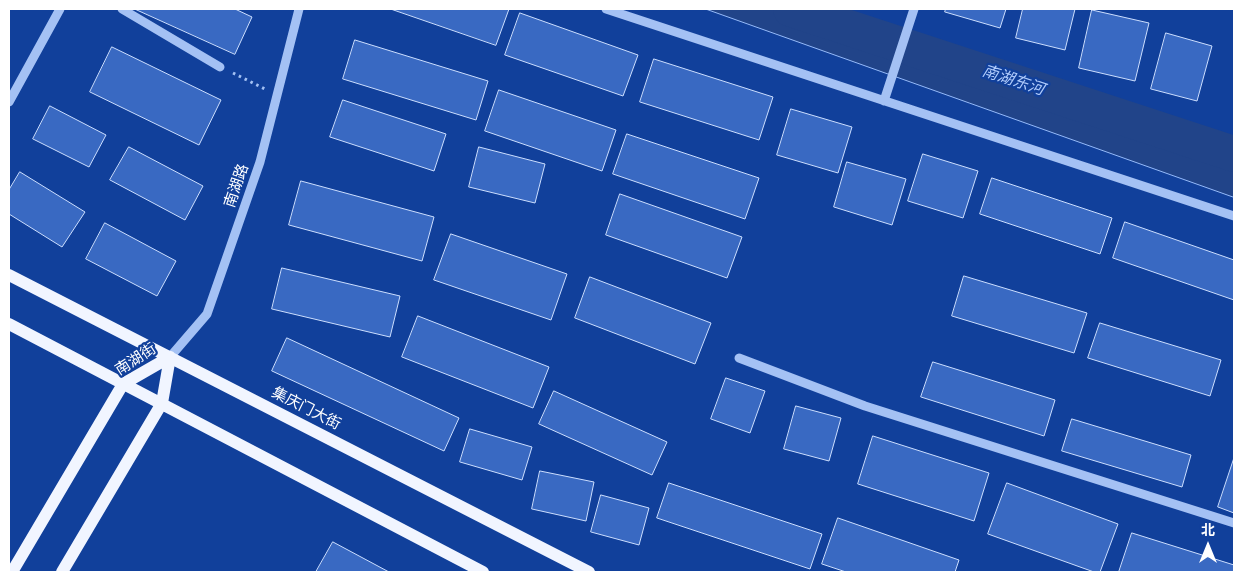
<!DOCTYPE html>
<html>
<head>
<meta charset="utf-8">
<style>
  body { margin:0 }
  #map { position:relative; width:1243px; height:581px; overflow:hidden; background:#11409b; font-family:Signika,"Noto Sans SC",sans-serif }
  canvas { display:block }
  .frame { position:absolute; inset:0; border:10px solid #fff; pointer-events:none }
  .north { position:absolute; left:1183px; top:521px; width:50px; height:50px; -webkit-text-stroke:4px #11409b; paint-order:stroke; rotate:0deg; font-size:14px; font-weight:700; line-height:20px; text-align:center; color:#fff }
  .north::after { content:''; display:block; margin:auto; width:18px; height:22px; background:#fff; clip-path:polygon(50% 0,100% 100%,50% 72%,0 100%) }
</style>
</head>
<body>
<div id="map">
<canvas width="1243" height="581"></canvas>
<div class="frame"></div>
<div class="north">北</div>
</div>
<script>
const ctx = document.querySelector('canvas').getContext('2d');
ctx.lineJoin = 'round';
function paint(path, color) { ctx.fillStyle = color; ctx.fill(path, 'evenodd'); }
function trace(path, color, width, dash) { ctx.strokeStyle = color; ctx.lineWidth = width; ctx.lineCap = dash ? 'butt' : 'round'; ctx.setLineDash(dash || []); ctx.stroke(path); }
function drawText(font, color, halo, rows, align = 'center') {
  ctx.font = font + ' Signika,"Noto Sans SC",sans-serif'; ctx.lineWidth = 4.5; ctx.setLineDash([]); ctx.textBaseline = 'middle'; ctx.strokeStyle = halo; ctx.fillStyle = color; for (const [text, x, y, turn = 0] of rows) {
    ctx.save(); ctx.translate(x, y); ctx.rotate((+turn || 0) * Math.PI / 180); ctx.textAlign = isNaN(turn) ? turn : align; if (halo) ctx.strokeText(text, 0, 0); ctx.fillText(text, 0, 0); ctx.restore();
  }
}
const water = new Path2D(`
  M706,9H782L1210,145L1234,154V197Z`);
paint(water, '#214489');
trace(water, '#96baf8', 1);
trace(new Path2D(`
  M791,9L1234,154`), '#214489', 36);
const building = new Path2D(`
  M135,9H235L252,17L235,54Z
  M391,9H509L496,45Z
  M946,9H1006L1000,28L945,12Z
  M1023,9H1075L1065,50L1016,38Z
  M1092,10L1149,23L1135,81L1079,68Z
  M520,13L638,55L623,96L505,55Z
  M1166,33L1212,46L1197,101L1151,89Z
  M355,40L488,81L476,120L343,79Z
  M112,47L221,100L199,145L90,92Z
  M654,59L773,97L759,140L640,102Z
  M499,90L616,130L602,171L485,131Z
  M343,100L446,134L434,171L330,137Z
  M50,106L106,135L89,167L33,139Z
  M791,109L852,127L838,173L777,155Z
  M627,134L759,178L745,219L613,174Z
  M129,147L203,186L185,220L110,180Z
  M479,147L545,164L535,203L469,187Z
  M923,154L978,171L963,218L908,201Z
  M847,162L906,179L892,225L834,207Z
  M20,172L85,212L62,247L9,214V190Z
  M992,178L1112,218L1100,254L980,214Z
  M301,181L434,217L422,261L289,225Z
  M620,194L742,237L727,278L606,235Z
  M1125,222L1234,260V300L1113,258Z
  M105,223L176,261L157,296L86,259Z
  M451,234L567,274L551,320L434,280Z
  M282,268L400,296L390,337L272,309Z
  M964,276L1087,313L1074,353L952,316Z
  M590,277L711,323L695,364L575,318Z
  M418,316L549,367L533,408L402,357Z
  M1100,323L1221,360L1210,396L1088,358Z
  M287,338L459,418L444,451L272,371Z
  M933,362L1055,400L1044,436L921,397Z
  M726,378L765,391L750,433L711,419Z
  M554,391L667,442L652,475L539,424Z
  M796,406L841,418L829,461L784,449Z
  M1072,419L1191,455L1182,487L1062,451Z
  M470,429L532,447L522,480L460,462Z
  M873,436L989,473L974,521L858,484Z
  M1234,458V513L1218,507Z
  M540,471L594,482L586,521L532,509Z
  M669,483L822,534L810,569L657,518Z
  M1007,483L1118,524L1100,572H1094L988,534Z
  M601,495L649,508L639,545L591,532Z
  M838,518L959,560L955,572H846L822,564Z
  M1132,533L1234,565V572H1119Z
  M333,542L389,572H316Z`);
paint(building, '#3969c2');
trace(building, '#ccdefe', 1);
trace(new Path2D(`
  M233,73L265,89`), '#a4c1f4', 3, [2.5, 4]);
trace(new Path2D(`
  M122,9L220,67
  M606,9L1234,216
  M884,101L914,9
  M9,102L60,9
  M170,357L207,314L260,162L299,9
  M739,358L865,406L1234,523`), '#a4c1f4', 9);
trace(new Path2D(`
  M9,275L589,572
  M9,324L483,572
  M12,572L123,384L170,357
  M62,572L162,403L170,357`), '#f1f5ff', 12);
drawText('15px', '#fff', '#11409b', [
  ["南湖路",237,186,-71],
  ["南湖街",136,360,-33],
  ["集庆门大街",306,409,27]
]);
drawText('italic 16px', '#b0cbfb', '#11409b', [
  ["南湖东河",1013,81,18]
]);
</script>
</body>
</html>
